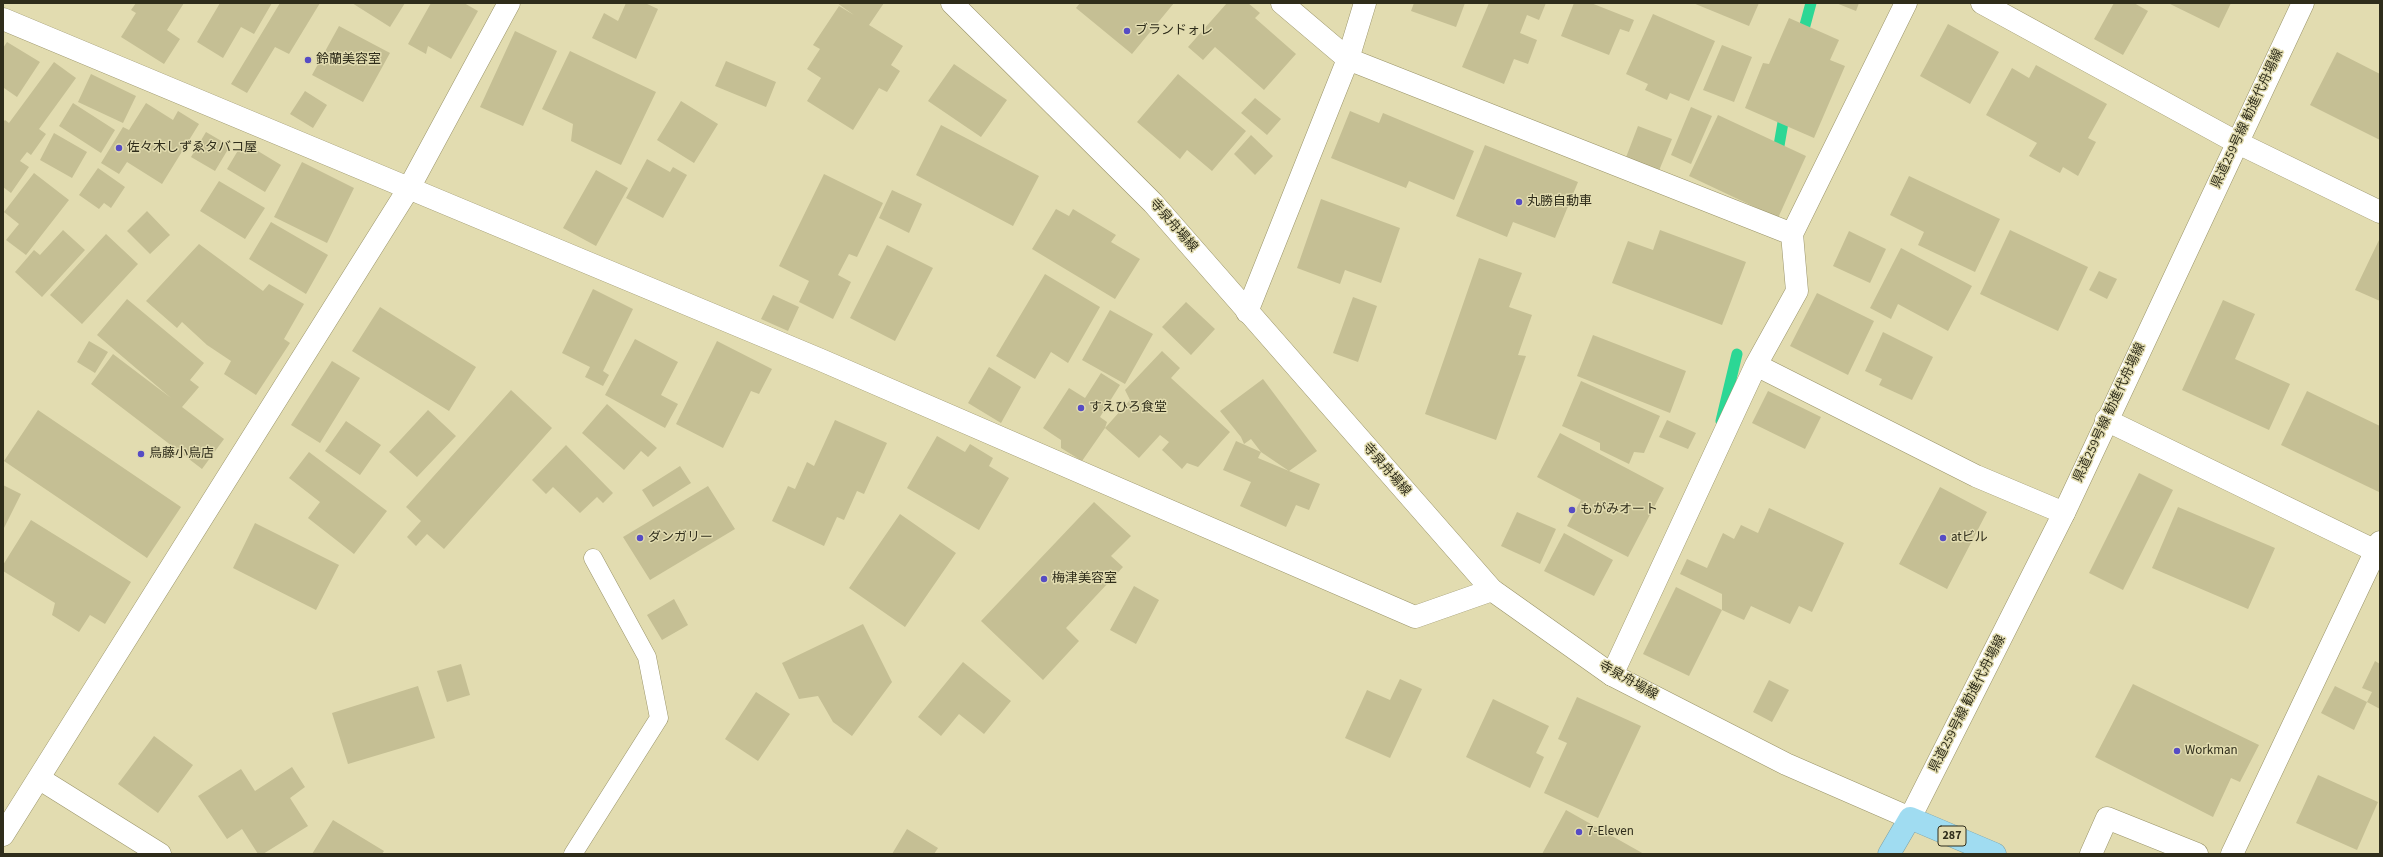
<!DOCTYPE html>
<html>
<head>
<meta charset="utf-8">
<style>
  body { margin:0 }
  #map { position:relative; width:2383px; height:857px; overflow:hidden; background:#e2dcb0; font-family:"Source Sans 3",sans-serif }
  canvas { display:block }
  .frame { position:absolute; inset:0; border:4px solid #2f2d1b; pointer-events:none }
</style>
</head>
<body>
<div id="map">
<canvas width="2383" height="857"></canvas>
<div class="frame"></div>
</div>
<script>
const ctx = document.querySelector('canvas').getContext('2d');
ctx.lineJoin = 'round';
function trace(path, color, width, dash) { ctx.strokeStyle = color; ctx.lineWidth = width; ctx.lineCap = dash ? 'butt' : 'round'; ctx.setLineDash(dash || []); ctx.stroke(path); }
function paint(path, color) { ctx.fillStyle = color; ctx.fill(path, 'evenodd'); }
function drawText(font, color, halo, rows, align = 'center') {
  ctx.font = font + ' "Source Sans 3","Noto Sans JP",sans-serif'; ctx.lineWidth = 3; ctx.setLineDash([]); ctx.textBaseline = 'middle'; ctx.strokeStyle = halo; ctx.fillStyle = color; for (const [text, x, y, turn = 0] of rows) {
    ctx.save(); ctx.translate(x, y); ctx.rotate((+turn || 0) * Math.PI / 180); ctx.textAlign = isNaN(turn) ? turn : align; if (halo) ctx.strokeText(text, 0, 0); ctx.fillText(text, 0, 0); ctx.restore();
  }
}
trace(new Path2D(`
  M1801,40L1811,3
  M1777,157L1785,111
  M1721,421L1737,354`), '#2cd795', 11);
paint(new Path2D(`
  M136,3H184L167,30L180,39L164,64L121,37L136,13L131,10Z
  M220,3H272L254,34L241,27L223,58L197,42Z
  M280,3H320L289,54L275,47L247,93L231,84Z
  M352,3H405L390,27Z
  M431,3H464L478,11L451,59L428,46L426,54L408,44Z
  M626,3H645L658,9L636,59L592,38L604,13L618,21Z
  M837,3H884L869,25L903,46L891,65L900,71L887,92L879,88L853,130L807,101L821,78L807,69L820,49L813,45L839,6L854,15Z
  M1080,3H1174L1132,54L1076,8Z
  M1227,3H1248L1260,13L1255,18L1296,54L1264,90L1215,47L1203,60L1188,47Z
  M1414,3H1465L1456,27L1411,11Z
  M1489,3H1546L1539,20L1527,15L1520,33L1537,40L1528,64L1514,59L1504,84L1462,67Z
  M1574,3H1591L1634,20L1629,32L1620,29L1609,55L1561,36Z
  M1693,3H1759L1749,26Z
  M1836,3H1859L1856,11Z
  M2114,3H2134L2148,11L2123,55L2094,39Z
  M2168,3H2231L2219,28Z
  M1653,14L1715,41L1689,101L1670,93L1667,100L1645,90L1648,84L1626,74Z
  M1789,18L1839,40L1830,60L1845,66L1814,138L1745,108L1763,63L1769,64Z
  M1948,24L1999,52L1970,104L1920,76Z
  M339,26L390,53L363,102L312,75Z
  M515,31L557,51L523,126L480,107Z
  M7,42L40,62L17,97L4,88L3,90V48Z
  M1722,45L1752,57L1734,102L1703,90Z
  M570,51L656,92L621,165L571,141L573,124L542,109Z
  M2337,52L2380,74V140L2310,105Z
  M726,61L776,82L766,107L715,86Z
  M54,62L76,78L39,129L46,134L31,155L27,152L20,161L29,167L11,193L3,187V122L5,120L9,123Z
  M954,64L1007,100L981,137L928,101Z
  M2036,65L2107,104L2088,138L2096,142L2078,176L2063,167L2060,173L2029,156L2037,143L1986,115L2012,68L2029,78Z
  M91,74L136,96L123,123L78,102Z
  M1178,74L1246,131L1212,171L1187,150L1180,159L1137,122Z
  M305,91L327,105L313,128L290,114Z
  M1255,98L1281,119L1267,135L1241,113Z
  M681,101L718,124L694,163L657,140Z
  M73,103L115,130L101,153L59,126Z
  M146,103L173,120L178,111L199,124L162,184L127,162L119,174L101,163L123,127L129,130Z
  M1691,107L1712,116L1691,164L1671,155Z
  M1350,111L1379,123L1383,113L1474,151L1454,200L1409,181L1406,188L1331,158Z
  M1718,115L1806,156L1778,218L1689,176Z
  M941,125L1039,176L1013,226L916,175Z
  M1638,126L1672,139L1658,173L1625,160Z
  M206,132L230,146L215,171L191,157Z
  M54,133L87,152L72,178L40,160Z
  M1251,135L1273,156L1255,175L1234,154Z
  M243,142L281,165L265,192L227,169Z
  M1485,145L1578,182L1555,238L1513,222L1507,237L1456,216Z
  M647,159L670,172L673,167L687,175L663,218L626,198Z
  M302,162L354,188L327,243L274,217Z
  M98,168L125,187L111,208L104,203L99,209L79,195Z
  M596,170L628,188L596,246L563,228Z
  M34,173L69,200L26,255L6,240L19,224L4,212Z
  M824,174L883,203L857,257L849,254L838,275L851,282L833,319L799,302L809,281L779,266Z
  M1909,176L2000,219L1975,272L1918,245L1924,232L1890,215Z
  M219,181L265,208L245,239L200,211Z
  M892,190L922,204L909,233L879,218Z
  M1321,199L1400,228L1381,283L1345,270L1340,284L1297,268Z
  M1056,209L1069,216L1073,209L1116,235L1111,242L1140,259L1115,299L1032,249Z
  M147,211L170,235L150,254L127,231Z
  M271,222L328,255L306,294L249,259Z
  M63,230L85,250L42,297L15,272L34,250L40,255Z
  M1660,230L1746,262L1722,325L1612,283L1628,241L1653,250Z
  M2010,230L2088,267L2058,331L1980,294Z
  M1849,231L1886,249L1870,283L1833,266Z
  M106,234L138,264L82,324L50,295Z
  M2379,240H2380V301L2355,290Z
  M199,244L263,291L269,284L304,304L284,339L290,343L256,395L224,374L231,361L207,345L182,322L177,328L146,301Z
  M887,245L933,268L895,341L850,318Z
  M1901,248L1972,286L1948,331L1898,304L1891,319L1870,308Z
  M1479,258L1522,273L1509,307L1532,315L1518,355L1526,356L1496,440L1425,414Z
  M2099,271L2117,279L2107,299L2089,290Z
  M1045,274L1100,307L1068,363L1051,352L1035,379L996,356Z
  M593,289L633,309L603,371L609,375L603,386L585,377L590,367L562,353Z
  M1817,293L1874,321L1848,375L1790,346Z
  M773,295L799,307L788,331L761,319Z
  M1353,297L1377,306L1358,362L1333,353Z
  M127,299L204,363L190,380L199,387L182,407L224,439L202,469L91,384L113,354L171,398L97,335Z
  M2223,300L2255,314L2235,359L2290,384L2269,430L2182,390Z
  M1186,302L1215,329L1191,355L1162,327Z
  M380,307L476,367L449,411L352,351Z
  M1110,310L1153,334L1125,384L1082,360Z
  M1883,332L1933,357L1912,400L1879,385L1882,379L1865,371Z
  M1593,335L1686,371L1670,413L1577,376Z
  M635,339L678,362L661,395L678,404L665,428L605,395Z
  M89,341L108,352L95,373L77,362Z
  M717,341L772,369L759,394L751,391L723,448L676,424Z
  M1162,351L1180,368L1171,378L1230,432L1198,467L1187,463L1182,469L1162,450L1169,442L1160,435L1139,458L1105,428L1130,400L1125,390Z
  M332,361L360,378L320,443L291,425Z
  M989,367L1021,387L1001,423L968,403Z
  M1101,373L1120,385L1100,417L1107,422L1105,428L1082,461L1061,448V440L1043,428L1069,388L1085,398Z
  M1263,379L1317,451L1289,471L1320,484L1309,510L1296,505L1286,527L1240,506L1251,482L1223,470L1236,441L1261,452L1251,439L1244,444L1241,437L1220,411ZM1261,452L1289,471L1258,458Z
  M1581,381L1660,416L1644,453L1634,452L1629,464L1600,450V443L1562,426Z
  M511,390L552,428L444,549L427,534L416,546L407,537L421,521L406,507Z
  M1768,391L1821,417L1805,449L1752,423Z
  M2307,391L2380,426L2379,492L2281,445Z
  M607,404L657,448L648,457L641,451L624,470L582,433Z
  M38,410L181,507L147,558L4,461Z
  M428,410L456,436L417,477L389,452Z
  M835,420L887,443L864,494L857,491L844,520L837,517L824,546L772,521L788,486L795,489L807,462L814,466Z
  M1667,420L1696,433L1688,449L1659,437Z
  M346,421L381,445L360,475L325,451Z
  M1560,433L1664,488L1628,557L1567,526L1581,500L1537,477Z
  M937,436L965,452L970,444L993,458L989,466L1009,478L979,530L907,488Z
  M566,445L613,493L603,503L597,497L580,513L553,487L546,494L532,480Z
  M309,452L387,511L354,554L308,518L320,502L289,478Z
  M680,466L691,483L653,507L642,490Z
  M2139,473L2173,490L2123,590L2089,573Z
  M3,485L21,494L3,530Z
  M708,486L735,529L650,580L623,537Z
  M1940,487L1987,512L1947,589L1899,564Z
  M1094,502L1131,536L1111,556L1123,567L1066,628L1079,641L1043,680L981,621Z
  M2178,507L2275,548L2248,609L2152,568Z
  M1769,508L1844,543L1812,612L1799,606L1790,624L1751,606L1744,620L1722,610V594L1680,574L1687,559L1707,568L1723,533L1734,539L1741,525L1758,533Z
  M1517,512L1556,529L1540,564L1501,546Z
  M900,514L956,553L905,627L849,588Z
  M31,520L131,582L105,624L90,615L79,632L52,615L55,603L3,571V565Z
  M255,523L339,565L316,610L233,568Z
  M1564,533L1613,560L1594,596L1544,571Z
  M1134,586L1159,600L1136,644L1110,630Z
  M1676,587L1722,610L1689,676L1643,654Z
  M674,599L688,625L662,640L647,615Z
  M863,624L892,682L852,736L833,722L818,696L799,699L782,663Z
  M2375,661L2380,664V709L2367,702L2372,692L2362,688Z
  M963,662L1011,701L984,734L959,714L941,736L918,717Z
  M461,664L470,695L447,702L437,671Z
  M1400,679L1422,689L1390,758L1345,738L1367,690L1390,700Z
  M1769,680L1789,690L1772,722L1753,712Z
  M2133,684L2259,745L2240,782L2231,778L2213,817L2095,757Z
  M418,686L435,738L348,764L332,713Z
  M2335,686L2367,702L2354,730L2321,713Z
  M756,692L790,714L758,761L725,739Z
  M1577,697L1641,726L1598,818L1544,793L1567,743L1558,739Z
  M1493,699L1549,726L1536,753L1544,757L1530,788L1466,757Z
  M154,736L193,765L158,813L118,784Z
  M292,767L305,787L290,798L308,826L263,854H258L242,829L227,839L198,796L241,769L255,791Z
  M2318,775L2378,802L2357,850L2296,823Z
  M1566,810L1644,854H1542Z
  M333,820L384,851L382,854H312Z
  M907,829L938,848L934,854H892Z`), '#c5bf94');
const lane = new Path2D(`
  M573,854L659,718L647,657L593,558`);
const street = new Path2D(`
  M1282,3L1348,59L1792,234
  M1982,3L2236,142L2380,212
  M3,19L821,360L1415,617L1492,590
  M1247,312L1348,59L1365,3
  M1756,365L1976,476L2064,513
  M2106,420L2380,553
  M1612,675L1756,365L1797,291L1792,234L1906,3
  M40,779L160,854
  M3,835L409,188L509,3
  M2091,854L2107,818L2197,854
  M2232,854L2380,542`);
const secondary = new Path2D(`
  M952,3L1153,203L1492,590L1612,675L1786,764L1910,818L2064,513L2303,3`);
const highway = new Path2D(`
  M1889,854L1910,818L1995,854`);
trace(lane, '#999368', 19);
trace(street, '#999368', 23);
trace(secondary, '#999368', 23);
trace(highway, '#789fa6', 23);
trace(lane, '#fff', 18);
trace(street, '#fff', 22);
trace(secondary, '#fff', 22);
trace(highway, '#a0dcf1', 22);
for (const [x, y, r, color] of [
  [1127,31,4,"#564cc4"],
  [308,60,4,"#564cc4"],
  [119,148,4,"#564cc4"],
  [1519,202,4,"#564cc4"],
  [1081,408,4,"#564cc4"],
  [141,454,4,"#564cc4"],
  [1572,510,4,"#564cc4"],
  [640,538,4,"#564cc4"],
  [1943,538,4,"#564cc4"],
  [1044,579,4,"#564cc4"],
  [2177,751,4,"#564cc4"],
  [1579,832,4,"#564cc4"]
]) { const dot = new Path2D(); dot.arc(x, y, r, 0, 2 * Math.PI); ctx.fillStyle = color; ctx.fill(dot); trace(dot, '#e2dcb0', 1.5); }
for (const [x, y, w] of [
  [1952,836,28]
]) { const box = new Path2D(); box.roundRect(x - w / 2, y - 10, w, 20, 3); ctx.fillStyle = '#e2dcb0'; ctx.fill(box); trace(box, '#2f2d1b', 1); }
drawText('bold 12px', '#2f2d1b', null, [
  ["287",1952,836]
]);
drawText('13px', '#2f2d1b', '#e2dcb0', [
  ["ブランドォレ",1135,31],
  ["鈴蘭美容室",316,60],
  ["佐々木しずゑタバコ屋",127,148],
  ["丸勝自動車",1527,202],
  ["すえひろ食堂",1089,408],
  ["鳥藤小鳥店",149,454],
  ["もがみオート",1580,510],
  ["ダンガリー",648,538],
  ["atビル",1951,538],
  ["梅津美容室",1052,579],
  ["Workman",2185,751],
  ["7-Eleven",1587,832]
], 'left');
drawText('13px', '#2f2d1b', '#e2dcb0', [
  ["県道259号線 勧進代舟場線",2248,119,-65],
  ["寺泉舟場線",1173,226,49],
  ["県道259号線 勧進代舟場線",2110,413,-65],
  ["寺泉舟場線",1386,470,49],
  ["寺泉舟場線",1628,681,29],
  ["県道259号線 勧進代舟場線",1968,704,-63]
]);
</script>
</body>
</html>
